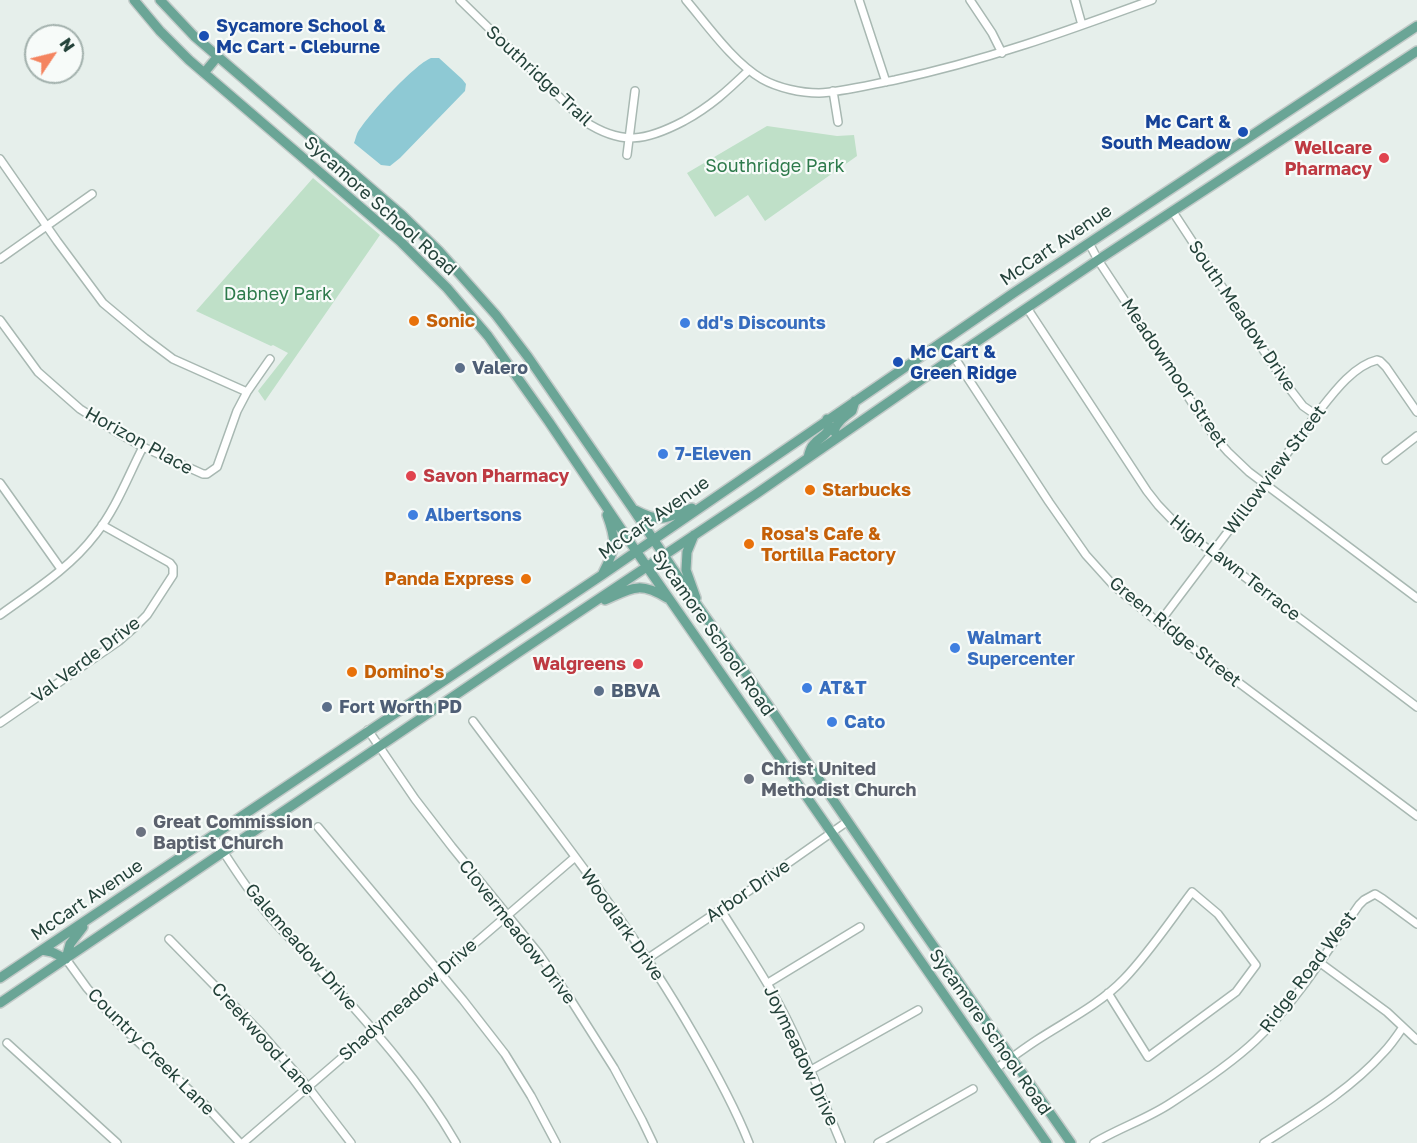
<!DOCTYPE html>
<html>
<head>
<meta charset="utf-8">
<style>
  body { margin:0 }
  #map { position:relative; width:1417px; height:1143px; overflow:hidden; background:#e6efeb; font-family:"Golos Text",sans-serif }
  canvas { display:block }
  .north { position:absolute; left:24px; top:24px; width:60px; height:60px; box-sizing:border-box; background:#f7fbf9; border:2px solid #a3b1ad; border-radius:50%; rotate:55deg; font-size:16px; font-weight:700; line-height:24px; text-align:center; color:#24423a }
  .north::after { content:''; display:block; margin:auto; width:21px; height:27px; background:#f4845f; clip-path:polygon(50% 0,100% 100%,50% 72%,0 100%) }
</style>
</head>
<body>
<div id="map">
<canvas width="1417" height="1143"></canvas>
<div class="north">N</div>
</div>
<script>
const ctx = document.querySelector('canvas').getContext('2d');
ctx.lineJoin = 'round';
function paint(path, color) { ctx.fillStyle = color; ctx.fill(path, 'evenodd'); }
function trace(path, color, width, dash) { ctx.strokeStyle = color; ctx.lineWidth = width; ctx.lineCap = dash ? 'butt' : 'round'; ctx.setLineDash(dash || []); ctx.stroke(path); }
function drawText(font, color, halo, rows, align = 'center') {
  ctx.font = font + ' "Golos Text",sans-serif'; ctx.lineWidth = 4.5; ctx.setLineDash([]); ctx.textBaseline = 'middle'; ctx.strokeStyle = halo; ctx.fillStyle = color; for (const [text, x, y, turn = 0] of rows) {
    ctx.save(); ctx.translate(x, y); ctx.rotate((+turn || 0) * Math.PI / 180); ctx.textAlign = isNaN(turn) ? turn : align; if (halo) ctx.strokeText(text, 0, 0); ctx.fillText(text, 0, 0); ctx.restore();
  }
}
paint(new Path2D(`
  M767,126L837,136L854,135L857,156L765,221L748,195L715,217L687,173Z
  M313,178L380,235L265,401L258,391L288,353L273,345L271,346L196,311Z`), '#bfe0c8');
paint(new Path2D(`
  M431,58H439L462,79L466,84L465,91L400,158L390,166L381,165L354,143C355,141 356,136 357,134C365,118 415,64 431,58Z`), '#8ec9d4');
const minor = new Path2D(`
  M460,0L584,121C622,146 646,141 684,121C711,106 727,91 749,70
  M686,0C708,26 733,62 762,79C778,88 801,93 819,93C841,92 873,84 895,80C985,61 1067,31 1152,0
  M859,0L886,82
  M970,0L992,33L1002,53
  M1075,0L1082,25
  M833,91L838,122
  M627,155L635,91
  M0,159L57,241L103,303L145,338L173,359L247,392
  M1173,212L1283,380L1303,406L1316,415
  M1089,243L1098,260L1214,436L1228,452L1249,472L1417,598
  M0,259L92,194
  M1027,308L1147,491L1158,505L1180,528L1417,707
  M0,320L38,372L80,409L118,433L143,447L203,474H207L217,467L237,411L247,392L270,359
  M944,341L958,363L1049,502L1086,555L1114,586L1159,623L1417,816
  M1386,460L1417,436
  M0,483L61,569
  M0,615C33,591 70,568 95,535C116,509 128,476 143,447
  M1159,623L1316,415C1331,396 1352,366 1377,360L1380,361L1386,367L1417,412
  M473,721C549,823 630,923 693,1033C714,1069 734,1105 749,1143
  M0,723L119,641L136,626L147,615L173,575V567L170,563L102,525
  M368,730L415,799L452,847L539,954L569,997L614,1068L642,1120L653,1143
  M318,827L463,1000L505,1054L531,1096L556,1143
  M213,836C229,860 244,885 262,907C277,927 295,943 312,961C364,1019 417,1075 456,1143
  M721,910C741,942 763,974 781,1008C804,1051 822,1098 841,1143
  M169,939L261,1033L308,1087L351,1143
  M66,959L87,988L115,1020L205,1105L240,1143
  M647,959L750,890L848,821
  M1319,962L1387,1012L1417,1040
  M768,983L860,927
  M7,1043L117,1143
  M995,1069C1009,1060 1023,1049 1037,1040C1066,1021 1099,1005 1124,979C1149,953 1170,921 1192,892L1218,914L1256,965L1236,992L1148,1057L1108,993
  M811,1070L918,1010
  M243,1143L574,858
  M878,1143L973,1089
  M1094,1143C1119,1128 1147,1119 1171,1103C1199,1085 1233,1062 1256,1040C1297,1001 1327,951 1359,905L1364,900L1375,894L1383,899L1417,924
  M1264,1143C1306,1116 1350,1090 1383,1053C1391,1045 1397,1036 1403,1027`);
const major = new Path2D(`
  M134,0L160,31L189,60L400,241L447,288L488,336L549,422L636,551L1047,1143
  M160,0L194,36L402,215L439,251L496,315L528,357L633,509L700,609L766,702L916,921L1071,1143
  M204,73L218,56
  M837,435L834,431C837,422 844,417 852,411L855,401
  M808,458C809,453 811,447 814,444C822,434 833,435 827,419
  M635,510C662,524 665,518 692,508
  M694,535L687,552L686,570L696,598
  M603,573C616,548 617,542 607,515
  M605,600C632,588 639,581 667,598
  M42,950L52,952L66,959
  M66,959L70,944L83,927
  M0,978L602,575L1015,292L1417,26
  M0,1003L519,652L756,494L954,357L1098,260L1417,51`);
trace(minor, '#a8b8b2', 10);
trace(major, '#c2cac8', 12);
trace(minor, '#fff', 7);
trace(major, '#6aa596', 9);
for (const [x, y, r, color] of [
  [204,36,6,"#1a4fb4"],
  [1243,132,6,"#1a4fb4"],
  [1384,158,6,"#e0444e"],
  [414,321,6,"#e8710a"],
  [685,323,6,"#3f7fe0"],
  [898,362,6,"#1a4fb4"],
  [460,368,6,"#5c6f8a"],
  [663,454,6,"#3f7fe0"],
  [411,476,6,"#e0444e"],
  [810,490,6,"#e8710a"],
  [413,515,6,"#3f7fe0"],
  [749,544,6,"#e8710a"],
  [526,579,6,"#e8710a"],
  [955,648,6,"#3f7fe0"],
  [638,664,6,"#e0444e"],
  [352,672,6,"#e8710a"],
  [807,688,6,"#3f7fe0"],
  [599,691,6,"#5c6f8a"],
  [327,707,6,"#5c6f8a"],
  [832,722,6,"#3f7fe0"],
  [749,779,6,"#6b7280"],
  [141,832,6,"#6b7280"]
]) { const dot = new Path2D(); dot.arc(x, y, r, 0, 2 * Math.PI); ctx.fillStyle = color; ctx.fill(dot); trace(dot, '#f7fbf9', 2); }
drawText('bold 18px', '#164399', '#f7fbf9', [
  ["Sycamore School &",216,26],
  ["Mc Cart - Cleburne",216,47],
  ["Mc Cart &",1231,122,"right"],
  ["South Meadow",1231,143,"right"],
  ["Mc Cart &",910,352],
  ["Green Ridge",910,373]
], 'left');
drawText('18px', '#24423a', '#f7fbf9', [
  ["Southridge Trail",539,76,43],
  ["Sycamore School Road",380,206,42],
  ["McCart Avenue",1056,245,-34],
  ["South Meadow Drive",1242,316,56],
  ["Meadowmoor Street",1174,373,56],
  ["Horizon Place",139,441,29],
  ["Willowview Street",1275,470,-53],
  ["McCart Avenue",654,518,-35],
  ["High Lawn Terrace",1235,568,38],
  ["Green Ridge Street",1175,632,39],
  ["Sycamore School Road",713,633,55],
  ["Val Verde Drive",86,660,-37],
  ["Arbor Drive",748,891,-34],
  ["McCart Avenue",87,900,-34],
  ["Woodlark Drive",622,925,55],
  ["Clovermeadow Drive",517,932,52],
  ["Galemeadow Drive",301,947,49],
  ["Ridge Road West",1308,972,-53],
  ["Shadymeadow Drive",408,1000,-41],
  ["Sycamore School Road",990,1032,55],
  ["Creekwood Lane",263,1039,48],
  ["Country Creek Lane",151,1052,45],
  ["Joymeadow Drive",801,1056,65]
]);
drawText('bold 18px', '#be3a42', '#f7fbf9', [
  ["Wellcare",1372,148],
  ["Pharmacy",1372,169],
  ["Savon Pharmacy",423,476,"left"],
  ["Walgreens",626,664]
], 'right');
drawText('18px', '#2d7a4b', '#f7fbf9', [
  ["Southridge Park",775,166],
  ["Dabney Park",278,294]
]);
drawText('bold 18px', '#c56008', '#f7fbf9', [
  ["Sonic",426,321],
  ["Starbucks",822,490],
  ["Rosa's Cafe &",761,534],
  ["Tortilla Factory",761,555],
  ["Panda Express",514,579,"right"],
  ["Domino's",364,672]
], 'left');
drawText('bold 18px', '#366cbe', '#f7fbf9', [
  ["dd's Discounts",697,323],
  ["7-Eleven",675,454],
  ["Albertsons",425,515],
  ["Walmart",967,638],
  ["Supercenter",967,659],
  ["AT&T",819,688],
  ["Cato",844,722]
], 'left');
drawText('bold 18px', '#4e5e75', '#f7fbf9', [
  ["Valero",472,368],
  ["BBVA",611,691],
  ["Fort Worth PD",339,707]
], 'left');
drawText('bold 18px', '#5b616d', '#f7fbf9', [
  ["Christ United",761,769],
  ["Methodist Church",761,790],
  ["Great Commission",153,822],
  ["Baptist Church",153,843]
], 'left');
</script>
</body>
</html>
